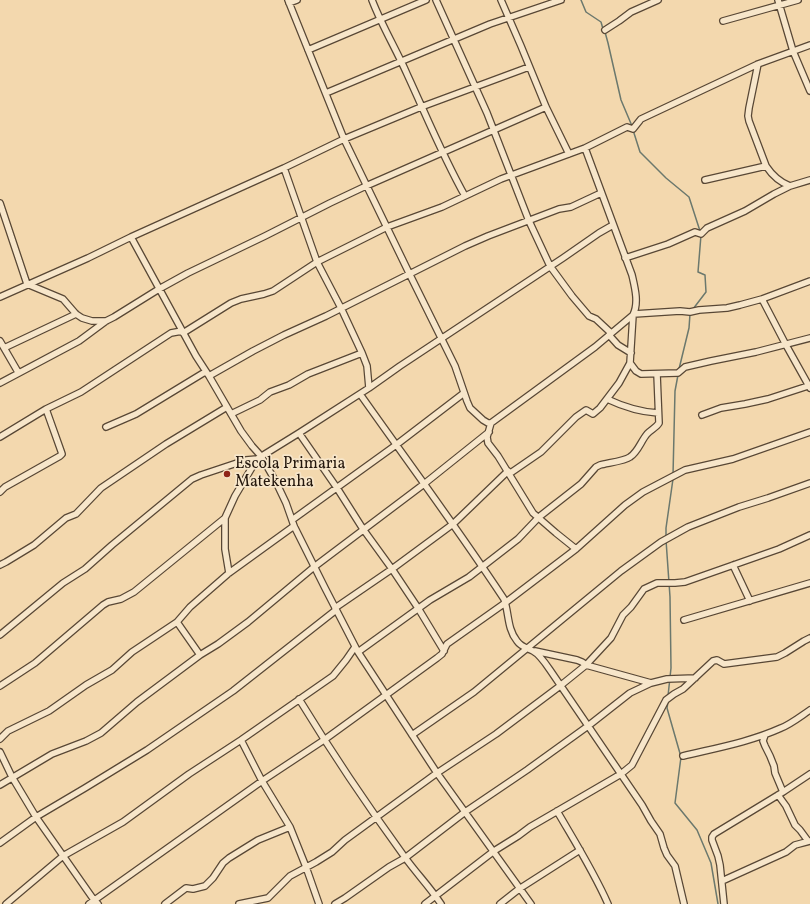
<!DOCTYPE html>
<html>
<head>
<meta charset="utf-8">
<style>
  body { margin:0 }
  canvas { display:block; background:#f3d8ae }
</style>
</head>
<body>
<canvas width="810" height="904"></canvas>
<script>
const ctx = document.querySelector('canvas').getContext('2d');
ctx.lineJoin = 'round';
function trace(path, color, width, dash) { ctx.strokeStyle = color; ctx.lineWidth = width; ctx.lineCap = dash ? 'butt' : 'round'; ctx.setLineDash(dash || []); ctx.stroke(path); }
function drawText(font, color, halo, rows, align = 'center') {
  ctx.font = font + ' Vollkorn,serif'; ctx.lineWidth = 3.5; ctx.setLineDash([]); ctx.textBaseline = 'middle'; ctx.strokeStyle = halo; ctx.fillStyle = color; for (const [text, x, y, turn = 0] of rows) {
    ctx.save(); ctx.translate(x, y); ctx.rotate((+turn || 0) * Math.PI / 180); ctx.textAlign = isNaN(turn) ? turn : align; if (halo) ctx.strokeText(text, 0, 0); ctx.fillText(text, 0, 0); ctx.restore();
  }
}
trace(new Path2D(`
  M581,0L586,12L601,22L603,29
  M605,32L608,43L621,100L632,126
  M633,130L640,152L666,178L689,197L700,231
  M693,309L706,292L705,275L698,272L701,235
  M679,369L689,328L690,314
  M673,475L675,391L678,375
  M666,536V528L673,479
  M666,540L670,597L671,668L668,696
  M668,702L667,708L681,757L675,803L697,830L711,863L718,904`), '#6b786d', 1.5);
const minor = new Path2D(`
  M288,0L344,139L410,275L455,366L467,401L470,408L483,420L488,423H491
  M372,0C382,26 396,49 407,74C426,115 443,157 465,196
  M436,0L487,113L529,221L550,266L572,296L589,316L596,319L611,333
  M501,0L521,46L546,107L569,154
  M778,0L793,51L810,91
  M289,3L297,0
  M723,21L798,0
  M605,30L619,21L631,12L658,0
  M308,50L426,0
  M758,64L749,108L748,116L749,121L766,166C772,175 779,182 790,186
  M326,93L490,24L561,0
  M284,168L317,262L341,308L362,353L367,366L369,388
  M705,180L766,166
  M0,203L27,284L63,299L76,314L82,318L92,321H106
  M131,237L196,356L209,376L241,431L252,446L261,456L276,482L286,503L292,520L294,526L325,588L358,652L437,773L531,904
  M625,258L668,244L695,232L701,234L707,228L745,211L774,194L790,186L810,180
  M0,297L88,258L131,237L284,168L344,139L421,107L529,67
  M762,299L786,345L810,388
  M634,314L680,311L690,312L699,310L727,308L740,305L762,299L810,281
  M183,333L231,303L241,299L264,294L273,291L317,262L387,227L442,207L501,179L585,148L627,127L633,129L641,119L758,64L810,45
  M609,335L618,345L631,353
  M0,341L18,372
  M4,348L76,314
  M630,363L636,371L641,374L678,373L685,367L711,361L756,352L810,338
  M209,376L253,351L284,335L326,316L465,246L488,236L559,209L571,207L601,193
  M0,383L79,341L106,321L114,317L159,289L188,273L265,236L330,203L366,186L546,107
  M360,394C408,462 458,529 504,599C509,612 507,629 517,641C521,647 527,648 533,651C539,654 546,664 550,670L642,805L651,821L660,834L664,848L667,855L675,866L684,904
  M607,399C624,407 640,412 658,413
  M231,414L260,400L270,392L289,385L308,374L362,353
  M702,415L721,408L745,404L768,399L808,386
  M106,427L136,414L205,372
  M299,433L337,488L363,529L392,569L418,608L444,651
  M0,437L46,409L81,392L171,333L182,331
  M509,474L541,452L576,417L586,410L593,414L600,408L619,383L630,363L633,315C639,303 635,288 632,275L585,148
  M0,492L5,487L60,456L62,454L61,451L46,409
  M292,520L396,445L464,393
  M576,549L556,533L533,513L498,456L488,443L487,437L491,423L595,347L633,315
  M0,565L6,562L34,545L66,518L76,514L101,488L166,444L227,407
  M733,565L750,601
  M229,573L225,549V518L235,496L257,459L299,433L369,388L400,366L563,258L599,233L613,225
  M335,608L392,569L453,524L508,471
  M684,620L810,583
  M177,622L200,655
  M0,635L63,583L85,569L112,545L192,479L201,475L246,460L257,459
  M535,651L577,660L582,662L586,665L611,638L623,615L631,607L644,589L657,583H675L685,582L779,549L810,535
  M358,652L430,600L469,577L518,539L539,517L581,484L596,467L600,465C607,463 625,461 630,457C638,452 641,441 647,434C650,430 656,428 659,423L657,374
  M0,686L35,663L103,605L108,602L121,599L134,592L225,518
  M299,699C332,753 367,805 404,856C416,873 430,887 441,904
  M412,735L474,692L621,571L661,542L688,527L739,507L768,498L810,483
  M765,735L763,741L765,746L770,756L774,766L775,773L783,792
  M0,739L8,731L49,711L86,685L112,670L132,652L177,622L190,607L229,573L294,526
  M241,740L262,781L290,827L306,867L319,904
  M0,752L12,777L36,817L94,900L98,904
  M683,756C716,748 750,742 781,728C791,724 801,716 810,710
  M0,785L52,754L86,741L101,733L137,702L200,655L218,644L248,622L314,567L424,484L489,432
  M778,795L786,806L795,825L800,830L808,841
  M557,811C575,842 594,872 608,904
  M0,843L36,817L85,788L147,750L233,691L336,610
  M722,881L786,852L795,845L810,841
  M6,904L63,856L123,822L189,774L241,740L333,676L346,660L355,647
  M89,904L262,781L324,740L437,658L442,654L447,644L505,603L576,549L625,505L643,492L685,470L733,459L810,432
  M165,904L186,888L193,889L205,886L213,878L223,863L229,858L258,840L290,827
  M239,904L268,898L290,876L316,862L332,852L345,840L437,773L496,734L560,686L586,665L651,683
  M335,904L345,898L389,867L405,858L465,812L527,770L588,726L630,693L651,683L667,679L695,678
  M425,904L494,851L518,836L530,827L621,774L632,765L666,700L674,694L683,689L713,661L717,660L724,664L777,657L785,653L804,641L810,638
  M500,904L519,889L580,850
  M724,904L720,865L718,856L712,840V837L714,834L783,792L810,774`);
trace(minor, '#584735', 8);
trace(minor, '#f7e6ca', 5.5);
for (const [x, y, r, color] of [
  [227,474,4,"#8f2418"]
]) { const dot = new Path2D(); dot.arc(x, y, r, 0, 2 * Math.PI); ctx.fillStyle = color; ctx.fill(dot); trace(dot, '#f7e6ca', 1.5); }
drawText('16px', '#24170d', '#f7e6ca', [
  ["Escola Primaria",235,465],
  ["Matekenha",235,483]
], 'left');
</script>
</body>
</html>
